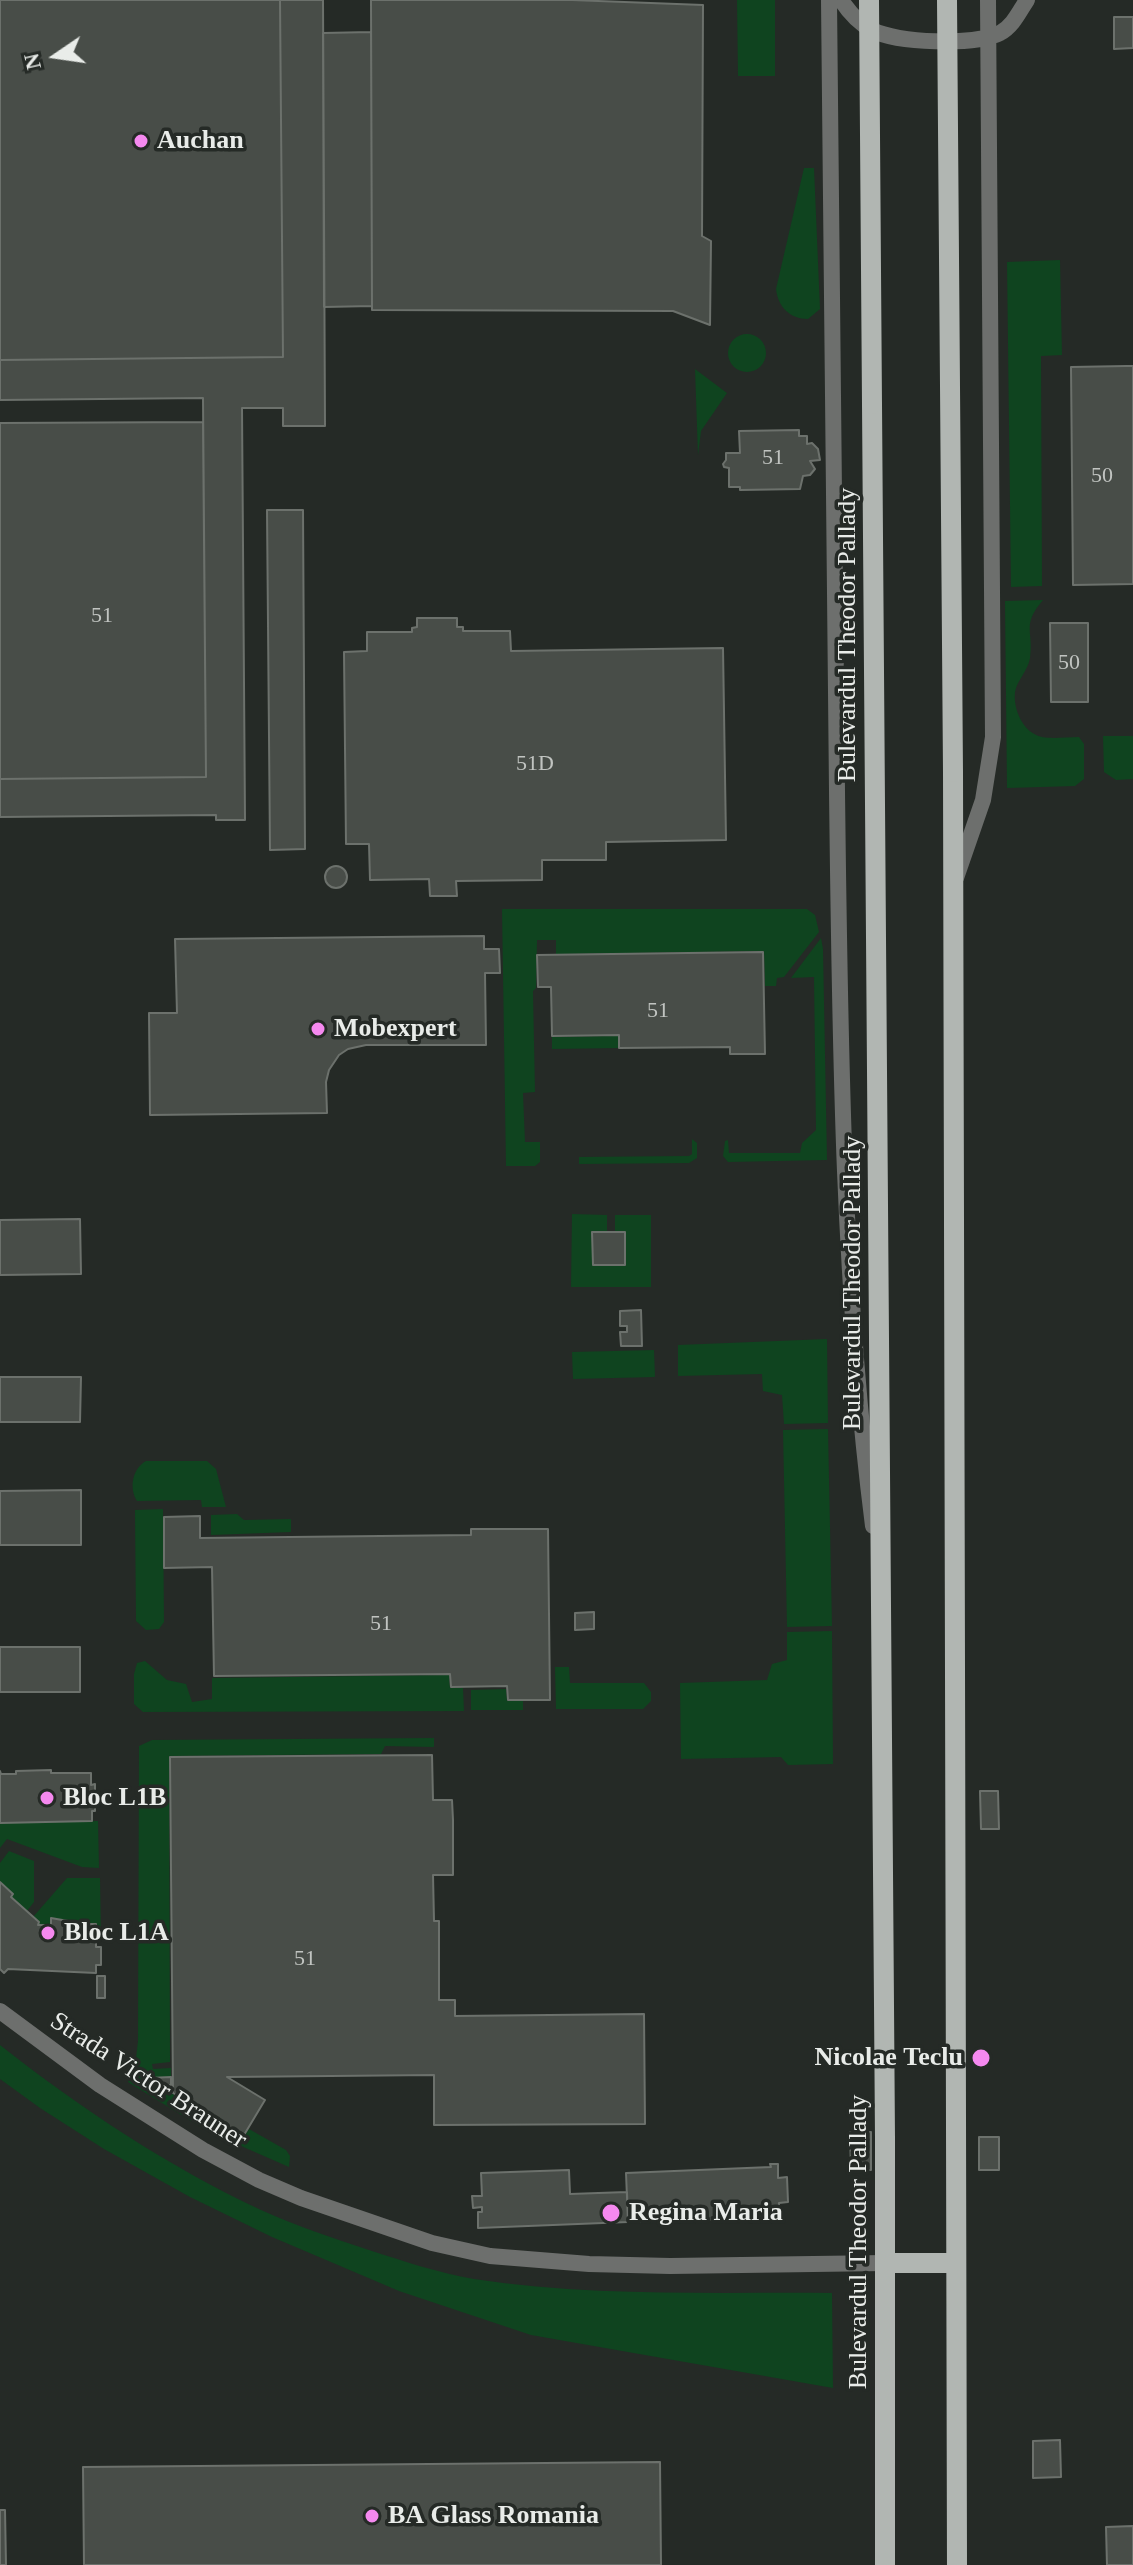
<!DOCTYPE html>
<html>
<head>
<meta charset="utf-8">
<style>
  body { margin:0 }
  #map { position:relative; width:1133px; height:2565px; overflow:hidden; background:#252a26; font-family:Georgia,serif }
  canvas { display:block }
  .north { position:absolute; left:16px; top:16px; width:80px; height:80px; -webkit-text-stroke:6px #252a26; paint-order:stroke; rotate:257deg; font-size:22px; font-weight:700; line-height:32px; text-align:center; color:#e9ece9 }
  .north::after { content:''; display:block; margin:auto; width:28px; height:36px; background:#e9ece9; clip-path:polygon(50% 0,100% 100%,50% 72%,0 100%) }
</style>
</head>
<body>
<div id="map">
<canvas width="1133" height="2565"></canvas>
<div class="north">N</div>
</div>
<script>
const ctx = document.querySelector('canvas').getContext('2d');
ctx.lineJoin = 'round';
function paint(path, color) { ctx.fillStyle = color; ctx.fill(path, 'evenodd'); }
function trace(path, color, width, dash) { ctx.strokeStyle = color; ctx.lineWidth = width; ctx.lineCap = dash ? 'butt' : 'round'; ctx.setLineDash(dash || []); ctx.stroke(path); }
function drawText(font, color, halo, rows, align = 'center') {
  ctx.font = font + ' Georgia,serif'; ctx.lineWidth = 7; ctx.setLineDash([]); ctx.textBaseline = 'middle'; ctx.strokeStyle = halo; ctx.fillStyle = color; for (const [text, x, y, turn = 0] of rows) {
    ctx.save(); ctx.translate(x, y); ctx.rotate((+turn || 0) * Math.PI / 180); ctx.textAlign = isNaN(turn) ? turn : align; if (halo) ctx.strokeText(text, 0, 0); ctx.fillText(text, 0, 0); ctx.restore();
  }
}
paint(new Path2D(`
  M737,0H775V76H738Z
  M804,168H814L820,309L808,319C790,319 778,307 776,289Z
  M1060,260L1062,355L1041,356L1042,586L1011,587L1007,262Z
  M728 353a19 19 0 1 1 38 0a19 19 0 1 1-38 0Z
  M695,369L727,393L701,431L698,455Z
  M1043,600C1021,626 1034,630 1030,658C1028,671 1017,680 1015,692C1013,709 1023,733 1042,737C1053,739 1067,737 1079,737L1084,744V779L1075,786L1007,788L1005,601Z
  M1103,736H1133V779L1116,780L1104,772Z
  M502,909H807L815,915L819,932L784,977L777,978L776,986H765L764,951L556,954V940H537L536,988L533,991L535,1092L523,1093L525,1142H540V1162L535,1166H506Z
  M821,938L823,949L827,1160L728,1162L723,1156L725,1141L728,1140L729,1153H800L802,1143L816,1130L814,977L791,978Z
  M618,1036L619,1048L552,1049V1037Z
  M692,1139L697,1143V1158L689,1163L579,1164V1157L689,1156L692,1154Z
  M572,1214L607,1215V1232L593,1233V1265H625V1232H615V1215H651V1287H571Z
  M827,1339L828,1423L784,1424L782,1395L763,1391L762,1374L678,1376V1345Z
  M654,1350L655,1377L573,1379L572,1352Z
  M828,1429L832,1626L787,1627L783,1430Z
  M146,1461H207L216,1469L226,1507H202L201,1500L137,1501C129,1488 132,1469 146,1461Z
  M163,1509L164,1622L159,1629L146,1630L136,1621L135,1510Z
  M237,1514L244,1520L291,1519V1532L211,1535V1515Z
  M832,1631L833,1764L788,1765L781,1757L681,1759L680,1683L767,1680L772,1664L787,1660V1632Z
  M145,1661L167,1680L186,1684L192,1702L212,1699V1678L449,1675L450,1688H463L464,1711L143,1712L134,1704V1674L137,1663Z
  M555,1667H569L570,1683H644L651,1692V1701L643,1709H556Z
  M506,1689L507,1701H523V1710H471V1690Z
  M434,1738V1747L385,1746L381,1754L169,1756L170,2062L152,2064L153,2069L171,2068V2077L150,2078L149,2085H171V2093L244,2137L249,2129L286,2150L290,2156L289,2167L209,2132L128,2082L135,2067L138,2041L139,1746L152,1740Z
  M98,1821L99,1868L82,1867L7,1839L0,1848V1823Z
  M9,1851L34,1861V1902L27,1911L0,1887V1863Z
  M67,1878H100L101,1940H96V1924L38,1925L39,1922L33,1917Z
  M0,2045C80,2108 169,2167 261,2210C296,2226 333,2238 369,2250C403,2261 439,2273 474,2279C592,2297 713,2292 832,2293L833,2388L531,2335L399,2291L272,2237L190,2197L104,2149L40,2108L0,2079Z`), '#0f441f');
const building = new Path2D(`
  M0,0H280L283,357L0,360Z
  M280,0H323L325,426H283V408H242L245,820H216V815L0,817V779L206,777L203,398L0,400V360L283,357Z
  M371,0H572L703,5L702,236L711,241L710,325L673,311L372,310Z
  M1114,17H1133V48L1114,49Z
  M371,32L372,306L324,307L323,33Z
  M1126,366H1133V584L1073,585L1071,367Z
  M203,422L206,777L0,779V423Z
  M799,430V436H807V444L812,443L818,449L820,460L810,461L815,469L810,475L803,476L800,489L740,490V487H729V468L724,467L723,464L726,460V453H740L739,431Z
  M267,510H303L305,849L270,850Z
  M417,618H457V627H463V631H510L511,651L723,648L726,840L606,842V860H542V880L456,881L457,896H430L429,879L370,880L369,844H346L344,652L367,651V632H412V628L417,627Z
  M1050,623H1088V702H1051Z
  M325 877a11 11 0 1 1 22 0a11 11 0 1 1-22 0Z
  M484,936V949H499L500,973H485L486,1045H366L348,1049L339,1055L329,1070L326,1082L327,1113L150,1115L149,1013H177L175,939Z
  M763,952L765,1054H730V1047L619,1048V1035L552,1036L551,987H538L537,955Z
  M80,1219L81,1274L0,1275V1220Z
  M592,1232H625V1265H593Z
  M641,1310L642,1346H621L620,1332H627V1326H620V1311Z
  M0,1377H81L80,1422H0Z
  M81,1490V1545H0V1491Z
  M200,1516V1538L471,1535V1529H548L550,1700H508L507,1686L451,1687L450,1674L214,1676L212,1567L164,1568V1517Z
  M594,1612V1629L575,1630V1613Z
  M0,1647H80V1692H0Z
  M432,1755L433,1800H452L453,1820V1875H433L434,1921H439V2000H455V2016L644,2014L645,2124L434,2125V2075L227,2077L265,2100L244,2135L173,2093L170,1757Z
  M51,1770V1773H91V1785L95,1784V1811H92V1821L0,1823V1771L1,1774H16V1771Z
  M980,1791H998L999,1829H981Z
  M0,1882L13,1894L11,1897L39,1922L38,1925H51V1918L68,1921V1924H96V1947H101V1965H96V1973L8,1969L4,1973L0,1969Z
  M97,1976H105V1998H97Z
  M171,2077V2085H149V2078Z
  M850,2132H871V2170H851Z
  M979,2137H999V2170H979Z
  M770,2164H778V2178L787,2177L788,2202L779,2203V2212H772V2221H757L756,2218L628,2222L626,2173L771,2167Z
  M569,2170L570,2194L627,2192L628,2222L478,2228V2212H482V2207L473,2208L472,2196H482L481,2173Z
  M1060,2440L1061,2477L1033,2478V2441Z
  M660,2462L661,2565H84L83,2467Z
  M0,2510H5L6,2565H0Z
  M1133,2526V2565H1107L1106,2527Z`);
paint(building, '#484d48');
trace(building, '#6c716c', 2);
trace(new Path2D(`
  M0,2011L100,2085L203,2150L259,2180L301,2198L432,2243L490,2256L589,2264L670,2266L885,2263`), '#6d6f6d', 16);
trace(new Path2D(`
  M829,0C832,264 834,527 837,791C840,1036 842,1282 873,1526
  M841,0C849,12 858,23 872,30C897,43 974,46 1000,33C1013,26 1019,12 1027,0
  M956,878L983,800L993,737L988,0`), '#6d6f6d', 16);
trace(new Path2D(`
  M872,404L885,2136V2565
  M953,772L957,2565
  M885,2263H955`), '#b1b6b2', 20);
trace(new Path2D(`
  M869,0L872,404
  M947,0L953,772`), '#b1b6b2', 20);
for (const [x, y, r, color] of [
  [141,141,8,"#f589ef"],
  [318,1029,8,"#f589ef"],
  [47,1798,8,"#f589ef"],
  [48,1933,8,"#f589ef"],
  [981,2058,10,"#f589ef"],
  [611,2213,10,"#f589ef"],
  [372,2516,8,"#f589ef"]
]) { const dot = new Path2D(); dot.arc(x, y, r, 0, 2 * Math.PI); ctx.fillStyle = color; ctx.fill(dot); trace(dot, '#252a26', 3); }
drawText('22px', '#c1c4c1', null, [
  ["51",773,458],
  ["50",1102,476],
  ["51",102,616],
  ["50",1069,663],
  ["51D",535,764],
  ["51",658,1011],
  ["51",381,1624],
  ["51",305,1959]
]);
drawText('bold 26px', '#e9ece9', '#252a26', [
  ["Auchan",157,141],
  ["Mobexpert",334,1029],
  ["Bloc L1B",63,1798],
  ["Bloc L1A",64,1933],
  ["Nicolae Teclu",963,2058,"right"],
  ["Regina Maria",629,2213],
  ["BA Glass Romania",388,2516]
], 'left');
drawText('26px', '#e9ece9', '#252a26', [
  ["Bulevardul Theodor Pallady",848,635,-90],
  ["Bulevardul Theodor Pallady",853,1283,-90],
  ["Strada Victor Brauner",148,2081,33],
  ["Bulevardul Theodor Pallady",859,2242,-90]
]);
</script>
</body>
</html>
